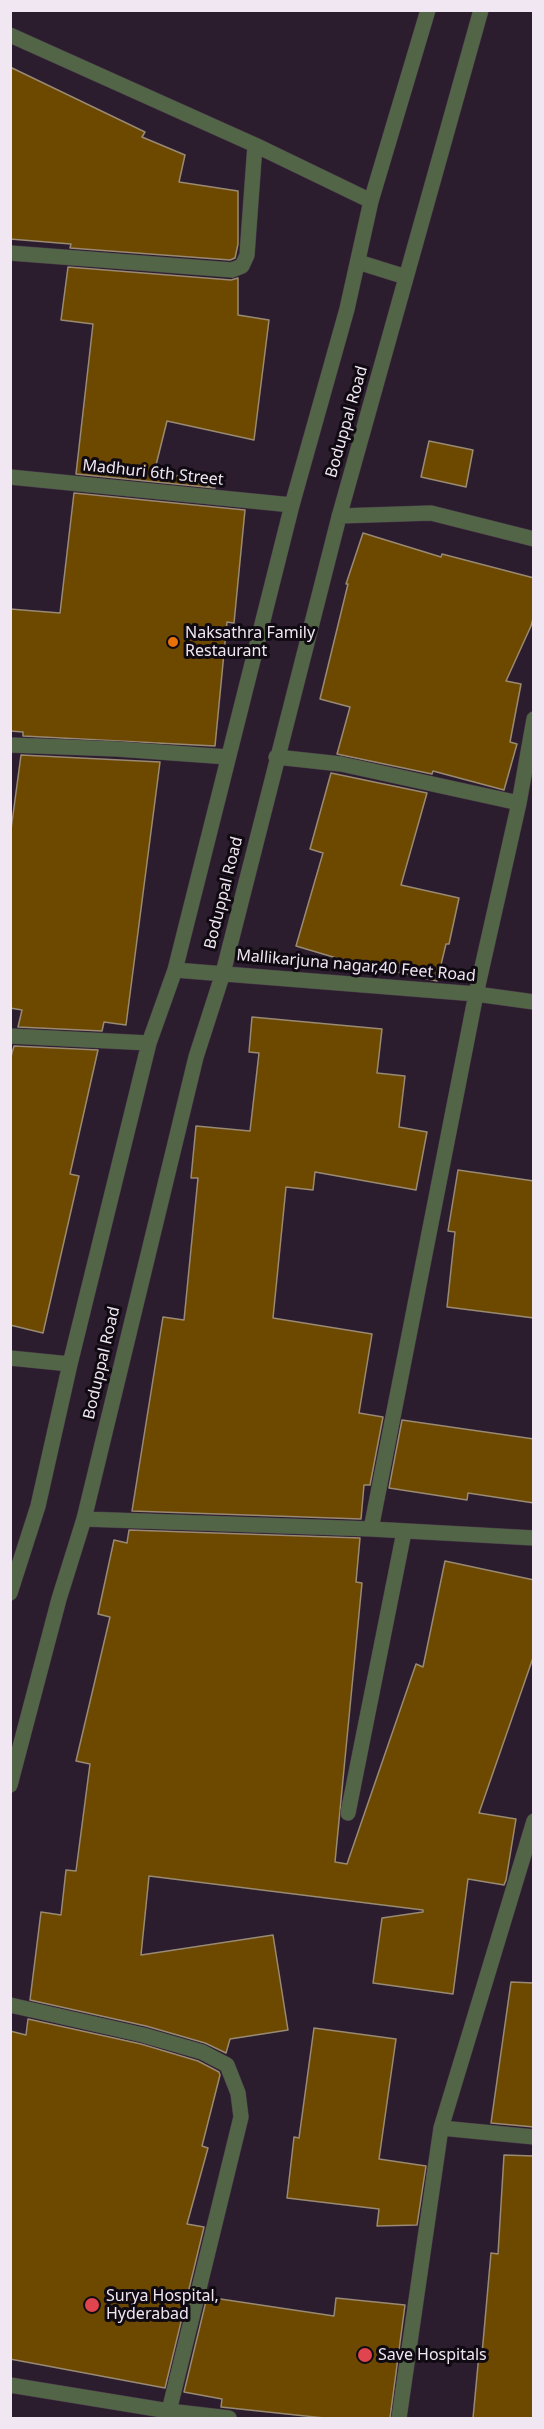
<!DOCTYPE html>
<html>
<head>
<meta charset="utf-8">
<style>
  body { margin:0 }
  #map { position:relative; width:544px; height:2429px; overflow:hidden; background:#2c1d2e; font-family:"Noto Sans",sans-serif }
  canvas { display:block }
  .frame { position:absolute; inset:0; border:12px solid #f0e7f2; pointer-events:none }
</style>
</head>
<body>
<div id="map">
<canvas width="544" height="2429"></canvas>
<div class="frame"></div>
</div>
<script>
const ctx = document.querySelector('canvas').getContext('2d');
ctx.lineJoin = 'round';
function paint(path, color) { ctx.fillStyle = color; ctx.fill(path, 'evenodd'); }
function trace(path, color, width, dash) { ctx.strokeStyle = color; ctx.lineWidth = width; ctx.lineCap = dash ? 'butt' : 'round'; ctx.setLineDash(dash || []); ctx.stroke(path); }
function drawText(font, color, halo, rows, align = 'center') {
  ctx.font = font + ' "Noto Sans",sans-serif'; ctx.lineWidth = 6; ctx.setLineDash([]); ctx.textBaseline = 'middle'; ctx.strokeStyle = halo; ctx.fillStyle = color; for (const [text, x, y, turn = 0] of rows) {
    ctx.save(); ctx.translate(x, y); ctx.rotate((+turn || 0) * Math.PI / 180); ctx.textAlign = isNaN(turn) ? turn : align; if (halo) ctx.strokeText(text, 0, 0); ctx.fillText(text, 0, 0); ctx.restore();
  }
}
const building = new Path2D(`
  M10,67L145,132L142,137L185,155L179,182L238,191V244L235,258L230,260L70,248L71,244L10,239Z
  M68,267L231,280L238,278V315L269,320L254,440L167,421L155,469L215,488L76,474L93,324L61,320Z
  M429,441L473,450L466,487L421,477Z
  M74,493L245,510L234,623L227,622L215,746L23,736V732L10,731V609L60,613Z
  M363,533L441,557L442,554L534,578V615L531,626L506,681L521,684L510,742L517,744L504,790L433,771L432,774L337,754L350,707L320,699L348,584H346Z
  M21,755L160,762L126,1025L104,1022L102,1031L18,1027L22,1010L10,1008V837Z
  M331,773L427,793L401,885L459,898L449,944H446L437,981L388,970L387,973L296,946L323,853L310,849Z
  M252,1017L382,1029L377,1073L405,1076L399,1127L427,1132L416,1190L315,1172L313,1190L286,1187L273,1318L372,1334L359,1413L383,1417L370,1485H364L361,1519L132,1511L163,1317L184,1320L198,1178H191L196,1126L250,1131L259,1053L249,1052Z
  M14,1046L98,1050L70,1174L79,1176L43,1333L10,1325V1060Z
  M458,1170L534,1181V1318L447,1307L455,1232L448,1231Z
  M402,1420L534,1439V1503L468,1493L467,1500L389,1488Z
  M129,1530L360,1538L356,1582L362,1583L335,1862L347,1864L416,1664L423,1667L445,1561L534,1580V1655L479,1813L516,1819L506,1880L504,1885L468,1879L453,1994L373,1983L382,1918L423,1912V1910L149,1876L141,1955L273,1935L288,2030L230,2039L226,2053L205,2043L146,2026L30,2000L41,1912L61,1915L66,1870L76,1871L90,1764L76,1761L110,1617L98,1614L114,1540L127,1543Z
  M511,1982L534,1983V2127L491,2123Z
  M28,2019L141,2044L198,2061L219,2072L220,2075L202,2146L208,2148L187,2224L204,2227L165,2388L10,2359V2031L26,2035Z
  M314,2028L396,2039L379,2159L426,2166L417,2225L377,2226L379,2209L287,2198L294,2137L299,2138Z
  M504,2155L534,2156V2418H473L479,2354H482L491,2253L498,2254Z
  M207,2297L334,2316L336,2298L405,2305L390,2418H324L221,2407L222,2399L184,2392Z`);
paint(building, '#6d4900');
trace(building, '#998a73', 1.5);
const minor = new Path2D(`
  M10,35L255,145L371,201
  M10,253L232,270L242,266L247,255L255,145
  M358,262L406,277
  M10,477L292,505
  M339,516L431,513L534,539
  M10,745L117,749L228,757
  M276,757L341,764L519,803L534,719
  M175,970L476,994L534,1002
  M10,1036L149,1043
  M10,1358L70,1364
  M84,1519L371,1529L534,1538
  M371,1529L476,994L519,803
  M10,1593L38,1506L70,1364L149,1043L175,970L292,505L347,309L371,201L428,10
  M10,1785L59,1599L84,1519L196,1057L223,973L339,517L481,10
  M348,1813L404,1532
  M10,2005L143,2035L202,2052L227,2065L238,2093L241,2117L169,2411
  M441,2128L534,2137
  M10,2385L169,2411L229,2418
  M399,2418L441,2128L534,1821`);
trace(minor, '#473949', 16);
trace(minor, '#536547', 15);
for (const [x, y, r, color] of [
  [173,642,6,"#e8710a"],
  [92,2305,8,"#e0444e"],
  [365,2355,8,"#e0444e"]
]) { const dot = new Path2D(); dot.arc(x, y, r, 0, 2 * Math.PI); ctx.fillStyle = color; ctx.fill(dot); trace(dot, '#100a12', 2); }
drawText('16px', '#f0e7f2', '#100a12', [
  ["Boduppal Road",347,422,-74],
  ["Madhuri 6th Street",153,473,6],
  ["Boduppal Road",224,893,-76],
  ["Mallikarjuna nagar,40 Feet Road",356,966,5],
  ["Boduppal Road",102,1363,-77]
]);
drawText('16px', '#f0e7f2', '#100a12', [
  ["Naksathra Family",185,633],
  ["Restaurant",185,651],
  ["Surya Hospital,",106,2296],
  ["Hyderabad",106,2314],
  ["Save Hospitals",378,2355]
], 'left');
</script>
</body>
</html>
